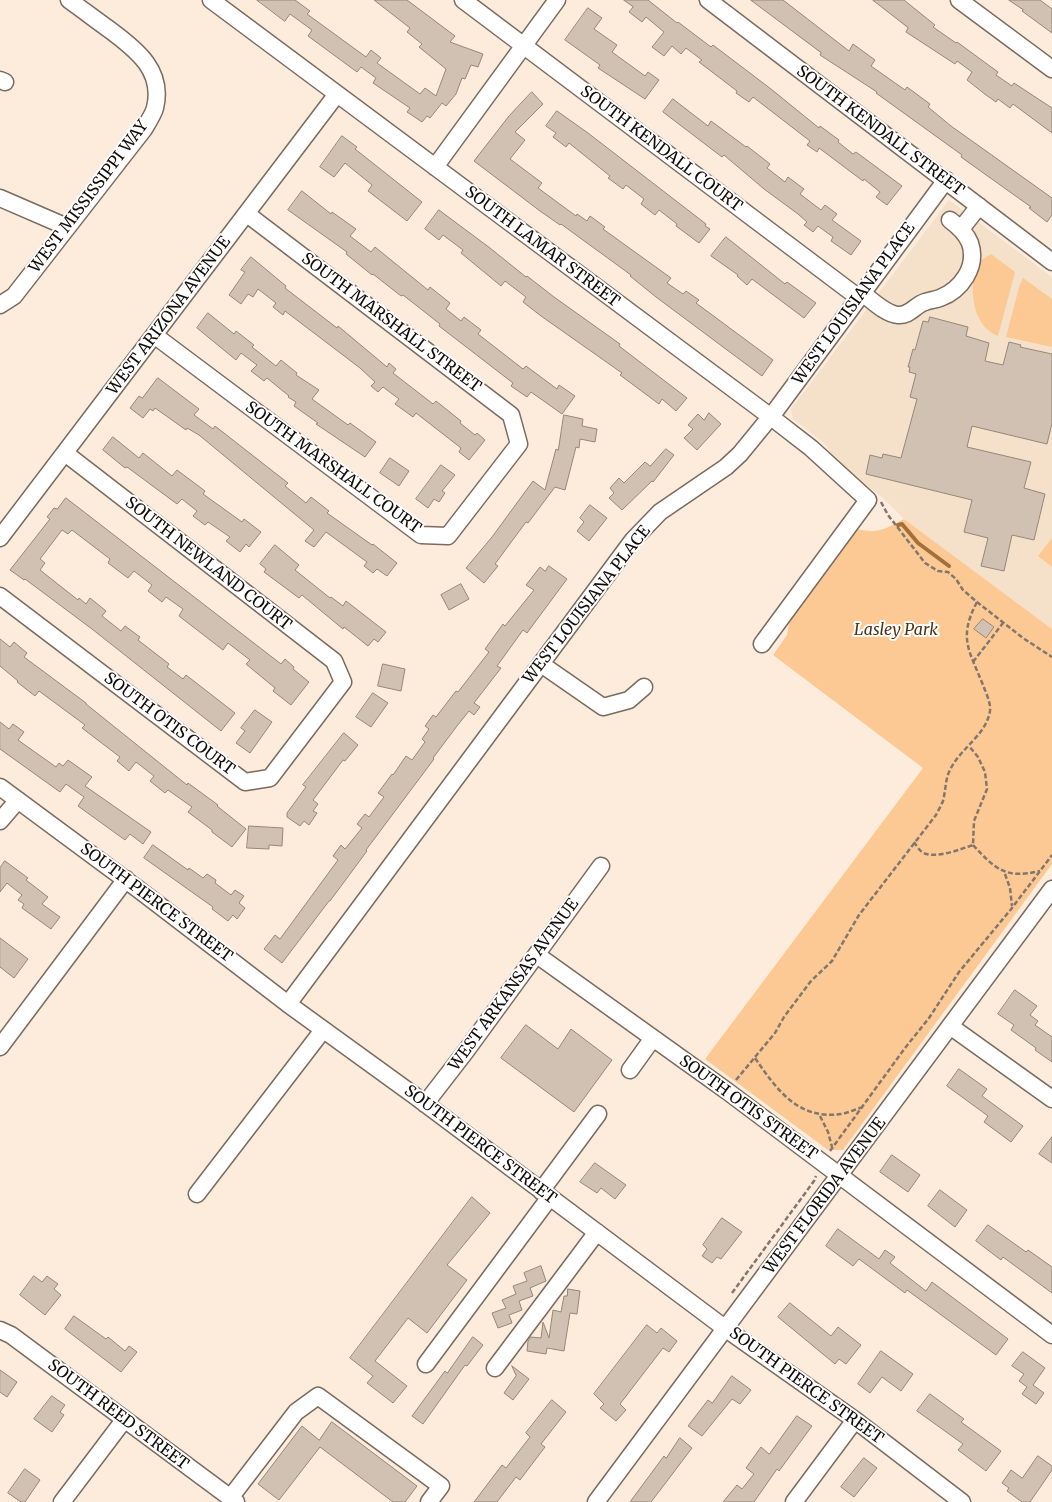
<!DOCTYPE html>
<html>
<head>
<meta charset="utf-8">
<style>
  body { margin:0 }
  canvas { display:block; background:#fdecdc }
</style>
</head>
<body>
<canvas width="1052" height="1502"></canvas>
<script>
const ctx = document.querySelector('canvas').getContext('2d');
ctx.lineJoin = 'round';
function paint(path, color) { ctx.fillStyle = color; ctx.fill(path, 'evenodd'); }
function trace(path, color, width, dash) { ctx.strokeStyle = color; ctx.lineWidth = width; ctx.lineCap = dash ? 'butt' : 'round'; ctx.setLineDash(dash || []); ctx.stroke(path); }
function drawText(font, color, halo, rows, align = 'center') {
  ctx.font = font + ' Merriweather,serif'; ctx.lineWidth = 4; ctx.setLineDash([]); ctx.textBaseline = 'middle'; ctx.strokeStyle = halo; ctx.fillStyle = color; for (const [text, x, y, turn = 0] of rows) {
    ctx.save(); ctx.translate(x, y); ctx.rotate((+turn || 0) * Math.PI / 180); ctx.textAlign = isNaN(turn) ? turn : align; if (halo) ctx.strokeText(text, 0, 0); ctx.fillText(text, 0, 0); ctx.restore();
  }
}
paint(new Path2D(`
  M949,200L1052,277V629L904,519L882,497L841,467L824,443L793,419L791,409Z`), '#f5e0ca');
paint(new Path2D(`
  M991,254L1015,272L998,336C977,328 971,302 973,281C973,275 976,268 978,262Z
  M1023,278L1052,299V347L1006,337L1019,287Z
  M904,519L1052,629V864L843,1150H828L705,1059L923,768L773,655L787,635L791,611L852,528C877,534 882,531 904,519Z
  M1052,538V567L1038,556Z`), '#fcc994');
trace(new Path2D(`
  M898,525L902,524L918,543L949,566`), '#a37039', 4);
const building = new Path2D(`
  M257,0H295L310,11L307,14L366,57L371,50L381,58L377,63L420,94L425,88L436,96L446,69L419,47L422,44L407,32L410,28L374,0H407L455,36L450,42L483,54L478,67L471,65L465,79L462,78L456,94L446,106L442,103L430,118L427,116L422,122L407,112L410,108L373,83L376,78L361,67L357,72L308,36L312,30L290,14L285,21Z
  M624,0H648L677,23L678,22L711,47L713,45L771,89L819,128L820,126L839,140L838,142L853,154L856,152L902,186L887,205L876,197L880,192L864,179L863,181L819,148L817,152L807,145L810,141L753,97L749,102L736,93L737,91L699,62L702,60L686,48L681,54L672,46L664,56L652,47L664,32L646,17L642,22L629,12L633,7Z
  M751,0H783L849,51L853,44L875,60L871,66L905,90L907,87L930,104L928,107L951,126L1052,198V215L1047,222L1029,208L1031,207L961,157L962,155L876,93L877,92L820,55L821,53Z
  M873,0H904L935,25L933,27L956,43L957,42L998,72L996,75L1012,86L1014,83L1052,108V133L1013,104L1010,108L998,99L996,102L986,95L967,80L972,72L957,61L955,64L906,32L908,28Z
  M1009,0H1040L1052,9V33L1022,11L1023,10Z
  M588,8L602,18L594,29L617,45L612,52L645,76L648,72L659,80L645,99L598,68L600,65L565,40Z
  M532,92L543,104L515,132L525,140L510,159L542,183L538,188L576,216L577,214L587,221L590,216L605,227L603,229L671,278L667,283L683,294L686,291L699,300L696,303L773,360L762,376L656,297L630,276L631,275L561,224L560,225L540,211L474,161L509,116Z
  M673,99L708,126L711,121L746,147L747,146L770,164L767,168L785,182L788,177L804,189L800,194L821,210L825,205L837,214L832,220L861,241L851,255L831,241L833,237L818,226L813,232L804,225L807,222L798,214L764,189L724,155L722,157L663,112Z
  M557,111L588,133L706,224L705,226L710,229L699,243L676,226L677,224L659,210L655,215L641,204L644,199L626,185L623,189L608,178L610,176L569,143L566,147L553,137L556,133L546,126Z
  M342,136L357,147L355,149L422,202L407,221L368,191L372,185L345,163L334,177L320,167Z
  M302,191L331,214L332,212L356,229L350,236L371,252L375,247L428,290L430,287L450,303L446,309L461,321L464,317L481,330L478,334L523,369L526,366L557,389L559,385L575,396L562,414L531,392L527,397L511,386L513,383L439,326L440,324L403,295L401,296L373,274L372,275L346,254L347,252L288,210Z
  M439,210L490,248L526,277L527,276L554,297L620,344L619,346L687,398L676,411L662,399L659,404L620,375L622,373L541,316L523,302L526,297L505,281L501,286L461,253L463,250L443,235L439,240L425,229Z
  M726,237L785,284L787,282L816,303L804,318L752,279L747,285L737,276L738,275L711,256Z
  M251,257L286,286L285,288L337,328L338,326L387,367L389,363L396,369L393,373L433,404L436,401L461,421L460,423L475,435L477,433L485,440L469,460L459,452L461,448L416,413L413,417L395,404L399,399L383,387L378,392L371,386L375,382L360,368L285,311L283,315L273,307L276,303L258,289L253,297L248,294L241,304L229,295L245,272L241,270Z
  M208,313L234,334L236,331L254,345L252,347L276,366L281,360L297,373L296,375L319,390L312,399L348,425L350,423L376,442L365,457L316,424L318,423L294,406L296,402L288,397L289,396L267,378L264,381L251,371L257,365L241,353L236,360L197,328Z
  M930,317L968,327L966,336L989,343L985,361L1003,365L1009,342L1021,345L1020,347L1052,354V423L1047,444L972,426L967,447L1031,462L1024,488L1045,494L1034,540L1012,535L1004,571L981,566L988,538L964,532L972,500L866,474L870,455L882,458L883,454L901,458L917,399L910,397L916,374L909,372L910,367H908L913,349L915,350L923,321L928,322Z
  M158,378L199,409L194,415L213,429L215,426L270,469L288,483L285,486L306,503L311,497L329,511L327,513L372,545L373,544L397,563L387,576L377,569L373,573L364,566L367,562L326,532L314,547L305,541L314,530L199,435L187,428L186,430L155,408L153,411L150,409L143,418L130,408L139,396L142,398Z
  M709,413L721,424L697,450L684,438L693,429L688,425L698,414L704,420Z
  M564,415L583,419L582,426L597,429L595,442L580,439L579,448L576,447L565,490L555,487L528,523L526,522L495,564L498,566L484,583L466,568L492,537L533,481L545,490L556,449L558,450Z
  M113,437L139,458L143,453L172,476L177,470L205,491L203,494L242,522L244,519L261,532L249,547L246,544L240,552L226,541L230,537L208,522L205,525L193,516L197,511L182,499L177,504L127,467L125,468L103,450Z
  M666,449L674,455L653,482L652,481L622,510L609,498L614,493L610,488L619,478L624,483L645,462L650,466Z
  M390,458L409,471L399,486L380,473Z
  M441,465L455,475L442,491L445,493L439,502L434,499L428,508L416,499Z
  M66,498L281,664L285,659L294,667L293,669L309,682L291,705L273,691L275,688L246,664L250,660L228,643L223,650L179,616L183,609L166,597L162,602L148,591L152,585L134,571L128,578L108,563L110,559L72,530L68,534L62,530L40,559L45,563L40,570L78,600L79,598L86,604L90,598L106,611L102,616L121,631L125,626L140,637L138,640L169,664L167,667L183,679L186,675L235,713L221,731L92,629L25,579L24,580L10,570L50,519L47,517L54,508L57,509Z
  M590,505L607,518L589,541L577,531L584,522L580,518Z
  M275,545L299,565L295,570L330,598L331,597L343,606L346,601L386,632L378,642L374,639L368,646L344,627L343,629L302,595L299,598L264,572L266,569L260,564Z
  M549,566L567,579L527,633L523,630L497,666L501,668L474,703L480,707L474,715L469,711L457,726L433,758L434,759L366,850L367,851L330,901H329L282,963L264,949L275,935L280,939L338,860L333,856L341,845L345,849L362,828L357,824L365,814L369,817L384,797L378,793L392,774L393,775L406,756L412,760L425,742L422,739L429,729L425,726L433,715L436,717L456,691L458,692L489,652L485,649L503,624L505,626L534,590L526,585L540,567L545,571Z
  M461,584L469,599L449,610L441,595Z
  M983,619L994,627L986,638L974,629Z
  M0,639L10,647L14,642L27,653L24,657L86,703V704L187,785L188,783L218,805L217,806L246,829L232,847L212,832V830L188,812L192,807L168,790L165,793L150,781L154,776L136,762L129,771L117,761L120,757L82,728L85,725L39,691L35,696L17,682L18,681L0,666Z
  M383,664L405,669L401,691L378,686Z
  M373,693L388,703L371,727L356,717Z
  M255,710L272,722L250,753L236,743L245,731L241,728Z
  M0,722L9,729L13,724L24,732L18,740L56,767L59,763L63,766L68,760L92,777L85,786L151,832L143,844L130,834L125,840L78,806L84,797L66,784L60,792L0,749Z
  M344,733L358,745L345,761L343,760L313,800L318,804L313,811L317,813L309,825L304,821L300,826L287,817V813L306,787L303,785Z
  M249,826L283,828L282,846L269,845V849L247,848Z
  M153,845L188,870L189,868L203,878L207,874L216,880L215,883L231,895L235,890L244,896L239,903L245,908L237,919L233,915L228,921L212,909L213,907L144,858Z
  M5,861L28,878L26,880L48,897L42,904L60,917L51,929L22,908L24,904L18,900L22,895L7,883L0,892V868Z
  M0,938L28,959L14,978L0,967Z
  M1015,990L1037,1006L1030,1015L1038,1021L1035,1025L1052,1037V1062L1035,1050L1036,1048L1011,1030L1014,1025L998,1014Z
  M526,1025L558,1049L571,1029L612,1060L574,1112L501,1058Z
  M959,1069L987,1089L982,1096L1023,1126L1011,1142L984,1122L988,1116L947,1086Z
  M1052,1137V1163L1039,1154Z
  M892,1155L920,1175L908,1192L880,1172Z
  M595,1163L626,1185L615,1199L601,1188L597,1193L580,1182Z
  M940,1190L967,1210L955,1227L928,1206Z
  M472,1197L490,1213L447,1265L467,1280L427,1333L408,1318L375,1361L407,1386L393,1403L367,1383L373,1376L350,1358Z
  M722,1218L742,1232L721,1259L717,1257L712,1263L702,1256L707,1249L703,1245Z
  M988,1225L1026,1252L1028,1250L1052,1267V1293L1003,1257L1001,1260L976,1241Z
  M838,1229L879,1259L885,1250L895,1257L890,1263L926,1291L932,1282L1008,1339L996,1355L907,1290L905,1293L859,1259L853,1266L826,1246Z
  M541,1266L546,1281L530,1288L533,1296L519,1301L522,1310L509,1315L512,1323L498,1328L492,1313L506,1308L502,1300L516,1294L513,1286L527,1281L524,1273Z
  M34,1276L42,1282L47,1276L58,1284L54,1289L61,1295L45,1315L20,1295Z
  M568,1289L580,1291L577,1314L570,1313L564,1351L547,1348L546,1354L527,1351L528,1341L531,1337L541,1338L543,1322L549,1338L553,1310L561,1312L564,1296H567Z
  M790,1303L831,1336L838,1327L861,1345L846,1364L839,1359L835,1364L778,1317Z
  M74,1316L106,1339L108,1337L125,1351L129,1346L137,1352L121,1372L65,1329Z
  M647,1325L657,1333L661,1328L677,1341L669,1352L663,1348L620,1404L626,1410L616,1421L600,1408L604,1404L594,1394Z
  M473,1337L483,1345L467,1366L465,1365L423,1424L412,1416L445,1371L447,1373Z
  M881,1351L913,1374L901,1391L882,1377L870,1393L858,1384Z
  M1023,1352L1045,1368L1033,1385L1044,1393L1036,1404L1022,1394L1027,1387L1019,1381L1024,1374L1012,1366Z
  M512,1366L529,1379L513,1400L504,1393L516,1376Z
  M0,1370L17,1382L7,1397L0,1392Z
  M732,1376L751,1390L740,1404L732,1399L702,1436L688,1426L708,1400L712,1403Z
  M930,1394L964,1419L961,1422L1001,1451L986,1471L958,1450L963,1444L917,1411Z
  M52,1396L65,1405L60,1412L64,1415L52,1432L34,1419Z
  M552,1400L566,1412L541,1444L545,1447L520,1480L516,1477L497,1502H474L502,1465L506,1468L530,1437L526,1433Z
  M797,1416L812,1426L779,1471L777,1469L754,1502H723L737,1485L742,1489L754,1474L746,1468L761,1447L769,1454Z
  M332,1422L417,1486L405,1502H393L320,1447L279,1500L258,1484L302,1426L319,1440Z
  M680,1438L692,1448L661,1489L651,1502H630L664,1456L666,1458Z
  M1038,1456L1052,1466V1470L1030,1502H1022L1007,1491L1009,1488L1002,1483L1011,1470L1022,1478Z
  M864,1458L877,1468L854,1497L841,1487Z
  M25,1469L40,1480L25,1502H21L8,1493Z`);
paint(building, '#d1c1b2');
trace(building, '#968779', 1);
const minor = new Path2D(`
  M211,0L771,417L811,448L868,500L762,644
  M463,0L859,298
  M708,0L1052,262
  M959,0L1052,69
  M0,80L5,82
  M435,167L557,0
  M0,198L67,227
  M961,229L979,206
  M862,293C872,300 885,314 898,315C910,316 915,305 925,302C930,300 935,300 940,298C961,290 978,267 970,243C966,233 958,226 950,220
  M0,305L14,296L144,129C148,122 153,115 155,108C164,71 137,50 110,30C96,20 83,10 69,0
  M154,335L421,535L448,536L519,444L511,415L247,214
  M0,538L337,94
  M0,596L245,782L270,778L343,682L334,661L65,453
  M541,664L603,707L629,700L644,687
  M0,787L138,889L288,1004L415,1096L726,1329L855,1420L962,1502
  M0,821L18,800
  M537,955L727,1091L1052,1335
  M288,1004L633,540L660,512L726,467L740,454L776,410L946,180
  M950,1026L1052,1099
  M0,1047L126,879
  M630,1070L653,1038
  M425,1104L466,1051L601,866
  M541,1191L598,1114
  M197,1194L323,1030
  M0,1330L11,1335L236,1502
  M426,1364L550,1197
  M495,1368L597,1232
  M230,1498L296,1412L318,1396L441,1486L429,1502
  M62,1502L124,1420
  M596,1502L1052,889
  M794,1502L855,1420`);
trace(minor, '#796b5d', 19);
trace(new Path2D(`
  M881,502L888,515L925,563L938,571L948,572L956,579L963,590L977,602L1023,638L1052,657
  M973,662L1003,623
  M914,842C916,845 919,850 922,852C934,860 961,849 973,845L974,821L987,789L985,772L978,757L969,746
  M973,845C996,870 1006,879 1040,871
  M1005,874L1010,888L1012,906
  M755,1058C777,1090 798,1120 841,1114C848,1113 856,1109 863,1107
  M736,1080L775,1033L784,1017L811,981L832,961L859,915L936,815C938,811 941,806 943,801C946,790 945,778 951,768C962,747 986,735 990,711C991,703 986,693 983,685C969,650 958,638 977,602
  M820,1116L828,1132L832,1147
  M830,1151L905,1048L929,1018L959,972L1012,908L1052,855
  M732,1293L814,1181L816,1176`), '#82776d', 2.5, [5, 2.5]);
trace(minor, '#fff', 16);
drawText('16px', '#100b07', '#fff', [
  ["SOUTH KENDALL STREET",880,131,37],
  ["SOUTH KENDALL COURT",661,149,37],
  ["WEST MISSISSIPPI WAY",89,197,-53],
  ["SOUTH LAMAR STREET",542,247,37],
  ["WEST LOUISIANA PLACE",854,304,-54],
  ["WEST ARIZONA AVENUE",169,316,-53],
  ["SOUTH MARSHALL STREET",391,323,37],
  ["SOUTH MARSHALL COURT",333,468,36],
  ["SOUTH NEWLAND COURT",208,564,38],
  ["WEST LOUISIANA PLACE",587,605,-52],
  ["SOUTH OTIS COURT",169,724,37],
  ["SOUTH PIERCE STREET",156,903,37],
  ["WEST ARKANSAS AVENUE",514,985,-54],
  ["SOUTH OTIS STREET",748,1108,36],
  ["SOUTH PIERCE STREET",480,1145,37],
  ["WEST FLORIDA AVENUE",825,1196,-53],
  ["SOUTH PIERCE STREET",806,1386,36],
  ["SOUTH REED STREET",118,1415,37]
]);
drawText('italic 16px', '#4e3211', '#fff', [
  ["Lasley Park",896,630]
]);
</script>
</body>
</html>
